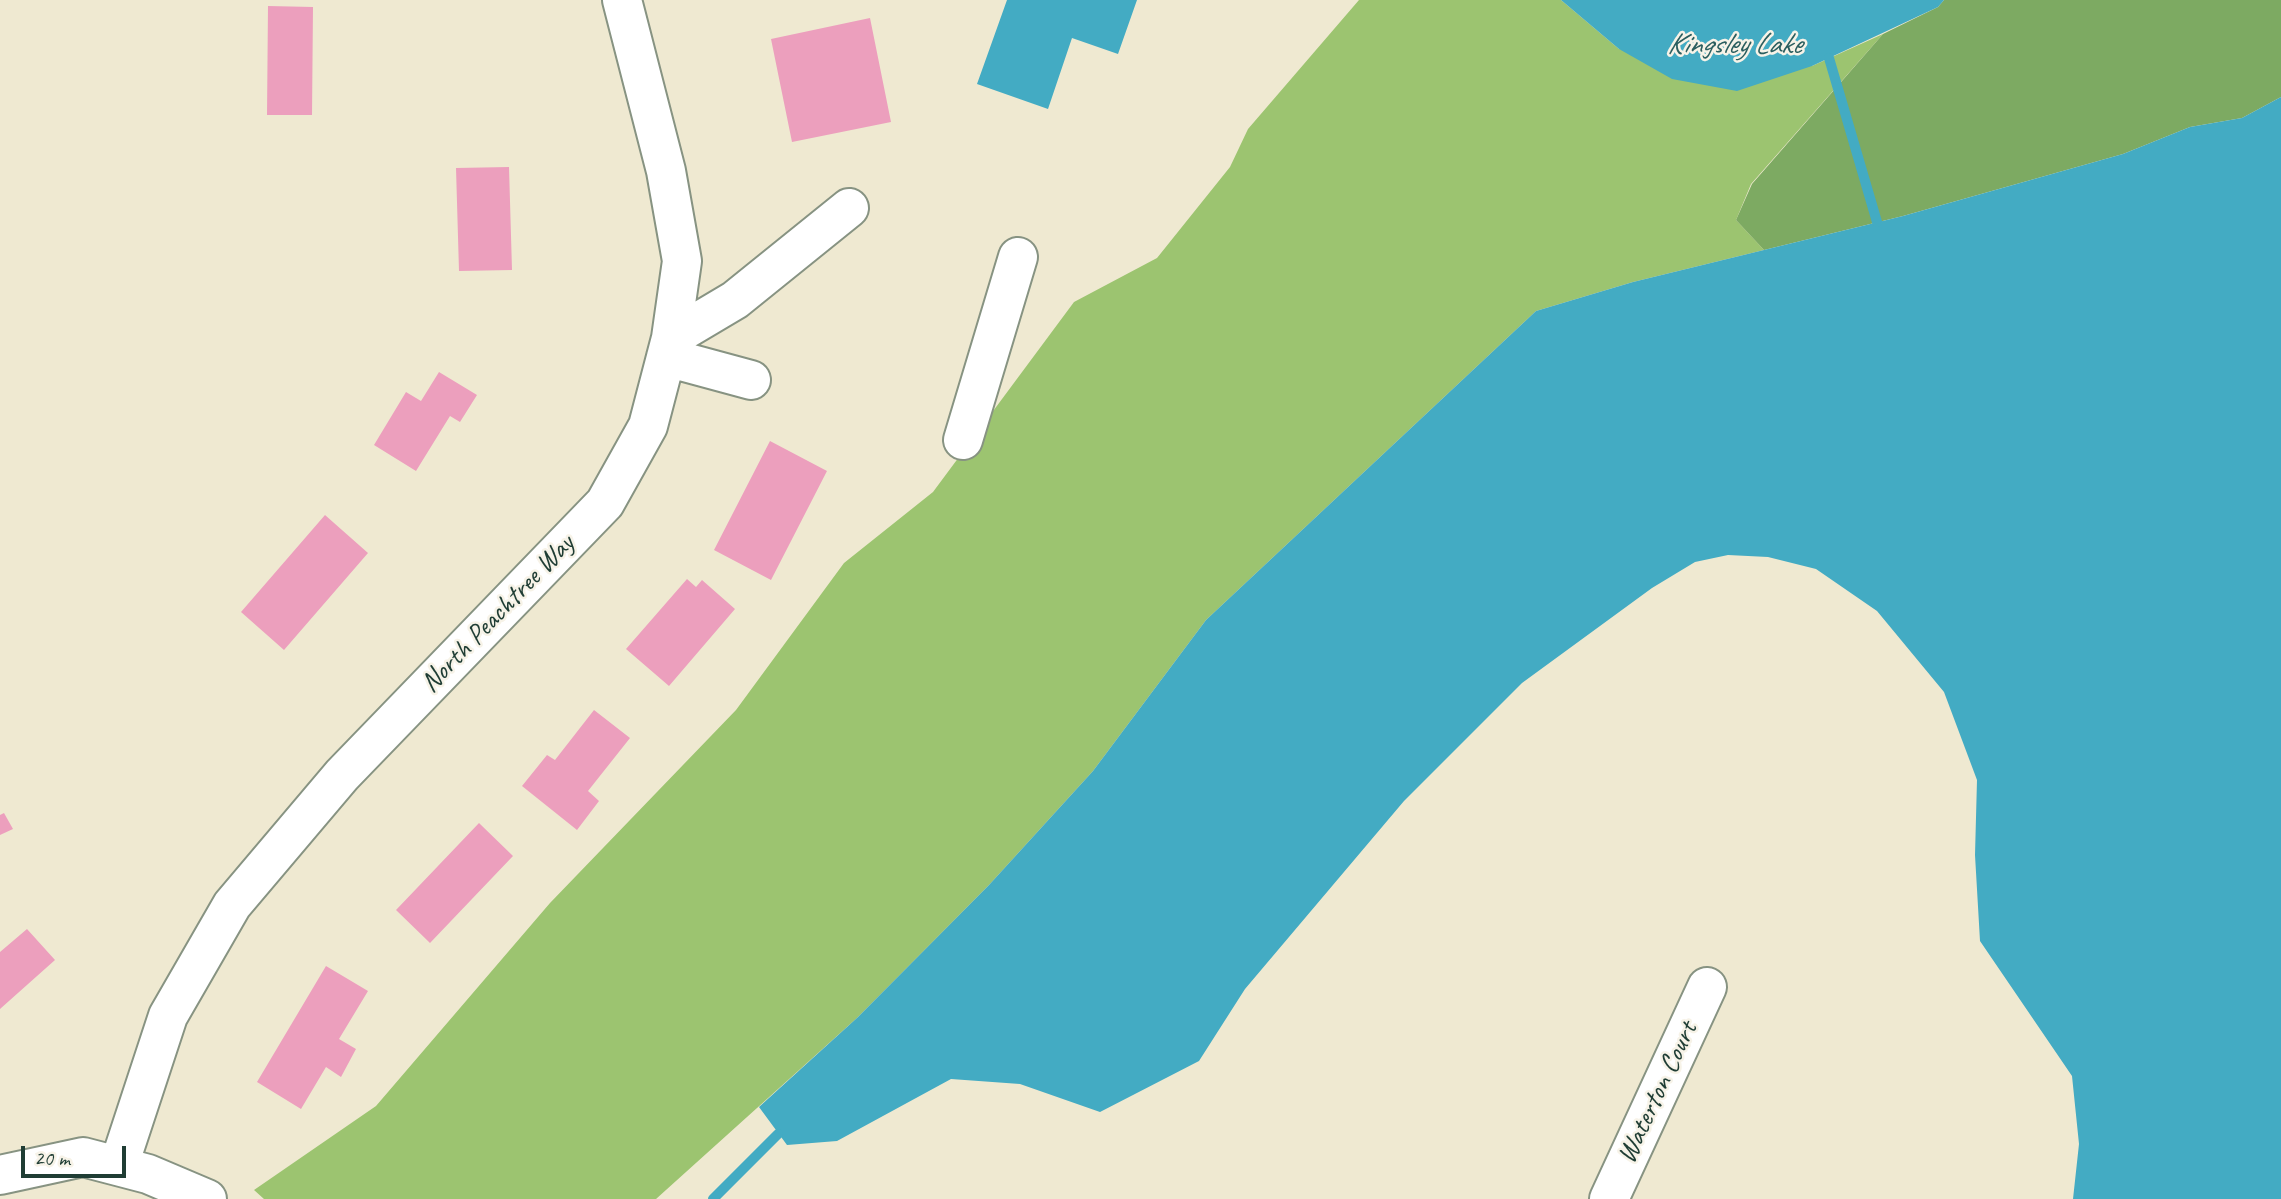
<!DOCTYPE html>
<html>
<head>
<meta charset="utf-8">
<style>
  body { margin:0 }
  #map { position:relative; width:2281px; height:1199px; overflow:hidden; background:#efe9d1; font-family:Caveat,sans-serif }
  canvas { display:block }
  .scale { position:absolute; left:21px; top:1146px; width:105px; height:32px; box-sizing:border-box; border:4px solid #1f3d34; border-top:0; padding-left:9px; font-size:21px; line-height:24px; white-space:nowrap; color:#1f3d34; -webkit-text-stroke:5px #f7f3e8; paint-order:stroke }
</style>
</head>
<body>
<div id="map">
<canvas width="2281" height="1199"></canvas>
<div class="scale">20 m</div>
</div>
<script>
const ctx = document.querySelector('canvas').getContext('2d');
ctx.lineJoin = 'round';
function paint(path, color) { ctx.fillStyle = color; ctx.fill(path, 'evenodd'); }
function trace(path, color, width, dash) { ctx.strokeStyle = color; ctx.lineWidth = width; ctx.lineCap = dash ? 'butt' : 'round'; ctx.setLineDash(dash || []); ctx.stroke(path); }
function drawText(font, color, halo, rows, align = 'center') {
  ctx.font = font + ' Caveat,sans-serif'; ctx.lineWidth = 5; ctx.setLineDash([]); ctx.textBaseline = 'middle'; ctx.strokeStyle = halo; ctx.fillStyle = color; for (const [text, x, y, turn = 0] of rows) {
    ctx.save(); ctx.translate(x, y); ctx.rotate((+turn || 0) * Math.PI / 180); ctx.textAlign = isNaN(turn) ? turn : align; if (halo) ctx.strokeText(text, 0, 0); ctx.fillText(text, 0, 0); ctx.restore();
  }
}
paint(new Path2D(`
  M1359,0H1561L1619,49L1812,66L1883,34L1751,184L1736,220L1764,250L1633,282L1536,311L1206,620L1093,771L989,885L858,1017L656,1199H264L254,1190L376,1106L550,903L736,710L844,563L933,492L1074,302L1157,258L1230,167L1248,129Z`), '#9cc470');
paint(new Path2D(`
  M1944,0H2281V97L2242,118L2190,127L2123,154L1903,216L1764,250L1736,220L1752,184L1883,34L1938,7Z`), '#7daa62');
paint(new Path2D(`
  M1007,0H1137L1118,54L1072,38L1048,109L977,84Z
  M1561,0H1944L1938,7L1812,66L1737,91L1672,79L1619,49Z
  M2281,97V1199H2073L2079,1144L2072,1076L1980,941L1975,855L1977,780L1944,692L1877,611L1816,569L1768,557L1728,555L1695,562L1652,588L1522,683L1404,801L1245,989L1199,1061L1100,1112L1020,1084L951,1079L837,1141L787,1145L759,1107L858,1017L989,885L1093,771L1206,620L1536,311L1633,282L1903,216L2123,154L2190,127L2242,118Z`), '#43abc3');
trace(new Path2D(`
  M1829,58L1877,222
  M713,1199L778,1134`), '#43abc3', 10);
paint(new Path2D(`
  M268,6L313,7L312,115H267Z
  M870,18L891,122L792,142L771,39Z
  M509,167L512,270L459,271L456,168Z
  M439,372L477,395L460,422L450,416L416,471L374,445L406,392L421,401Z
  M770,441L827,471L771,580L714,550Z
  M325,515L368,553L284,650L241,612Z
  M687,579L696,587L702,580L735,609L669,686L626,649Z
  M594,710L630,738L588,791L599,801L577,830L522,786L547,755L555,760Z
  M4,813L13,829L0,835V815Z
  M479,823L513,856L430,943L396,910Z
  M27,929L55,960L0,1009V952Z
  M326,966L368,991L339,1039L356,1049L341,1077L326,1067L301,1109L257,1082Z`), '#ec9fbd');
const minor = new Path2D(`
  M671,338L735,300L849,208
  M666,357L751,380
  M963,440L1018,257
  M119,1165L168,1016L232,905L342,775L605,503L648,426L671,338L682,261L666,171L622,0
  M0,1175L83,1157L148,1174L207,1199
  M1609,1199L1707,987`);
trace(minor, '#879382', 42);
trace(minor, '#fff', 38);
drawText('28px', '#1f3d34', '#f7f3e8', [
  ["North Peachtree Way",498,614,-46],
  ["Waterton Court",1658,1093,-65]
]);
drawText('italic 30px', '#2a5e5f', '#f7f3e8', [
  ["Kingsley Lake",1734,45]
]);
</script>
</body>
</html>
